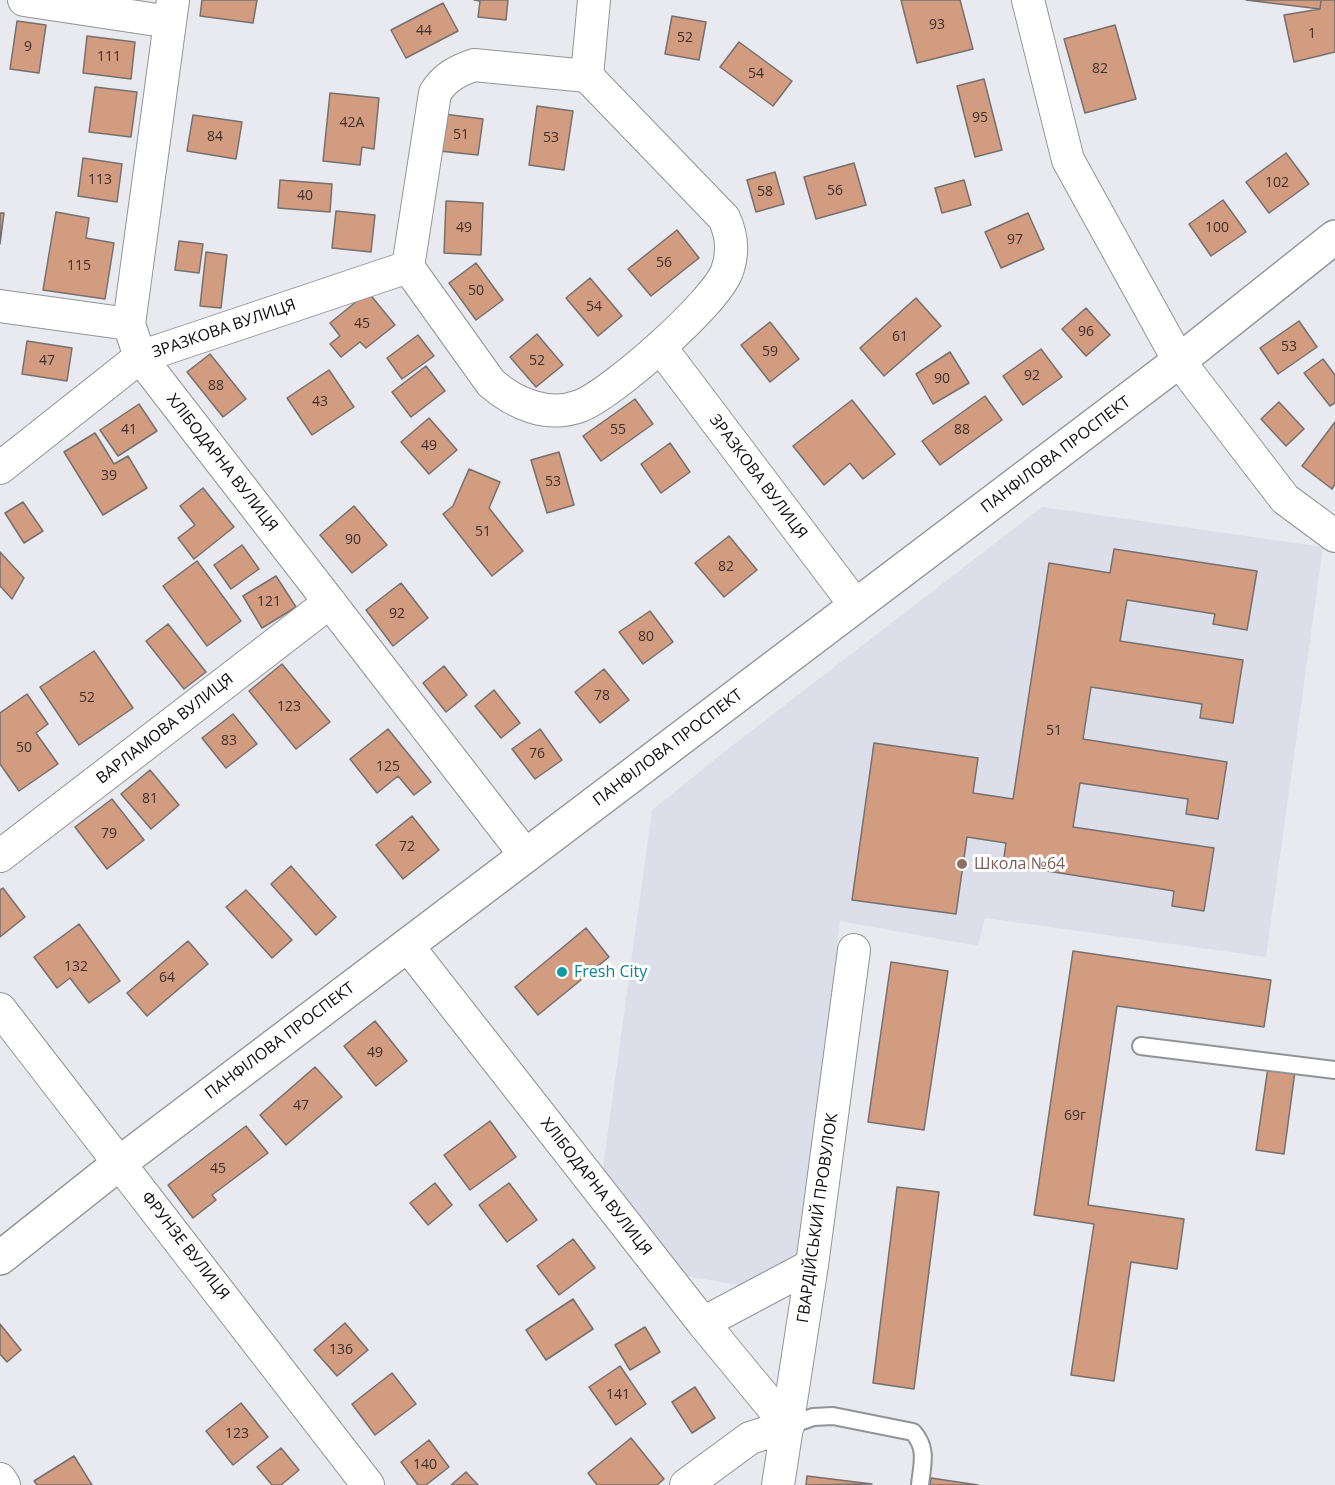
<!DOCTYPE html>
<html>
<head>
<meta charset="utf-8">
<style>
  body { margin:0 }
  canvas { display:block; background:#e9eaef }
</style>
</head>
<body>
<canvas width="1335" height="1485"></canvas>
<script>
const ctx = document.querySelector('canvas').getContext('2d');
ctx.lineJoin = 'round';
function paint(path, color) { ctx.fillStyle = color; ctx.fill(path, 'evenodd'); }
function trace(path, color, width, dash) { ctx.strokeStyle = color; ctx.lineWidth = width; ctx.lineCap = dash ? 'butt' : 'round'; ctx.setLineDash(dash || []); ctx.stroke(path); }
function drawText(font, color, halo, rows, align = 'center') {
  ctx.font = font + ' "Open Sans",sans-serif'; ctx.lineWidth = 6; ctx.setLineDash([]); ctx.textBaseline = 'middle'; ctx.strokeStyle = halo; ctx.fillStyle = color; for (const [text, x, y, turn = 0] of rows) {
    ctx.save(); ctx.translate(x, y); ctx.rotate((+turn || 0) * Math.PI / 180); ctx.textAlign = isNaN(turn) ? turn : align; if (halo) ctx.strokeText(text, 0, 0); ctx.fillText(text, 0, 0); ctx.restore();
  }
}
paint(new Path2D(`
  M1042,507L1323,547L1266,957L985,918L978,946L840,921L809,1176L791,1294L674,1274L602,1174L652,810L733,745Z`), '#dcdeea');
const building = new Path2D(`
  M202,0H257L253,23L200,16Z
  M474,0H508L506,20L478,17L480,1Z
  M901,0H960L973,49L917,63Z
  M1246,0H1321L1320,9Z
  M1321,0H1335V52L1294,62L1284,15L1320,9Z
  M443,3L458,31L406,58L391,30Z
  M672,16L706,22L699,60L665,54Z
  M17,21L46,25L39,73L10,69Z
  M1115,25L1136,99L1085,113L1064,39Z
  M87,36L135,42L131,79L83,73Z
  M739,42L792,81L773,106L720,67Z
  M984,79L1002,150L975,157L957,86Z
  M95,87L137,92L131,137L89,132Z
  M330,93L379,98L374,149L362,147L360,165L323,161Z
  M537,106L573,111L564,170L529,165Z
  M444,114L483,119L478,155L439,151Z
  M193,115L242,122L236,159L187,151Z
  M1286,153L1309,184L1269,213L1246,182Z
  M83,158L122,164L117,202L78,196Z
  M854,163L866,205L816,219L804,177Z
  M775,172L784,204L756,212L747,180Z
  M280,180L332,184L330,212L278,208Z
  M964,180L971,205L942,213L935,188Z
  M1223,200L1246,232L1211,256L1189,224Z
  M446,201L483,203L481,255L444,253Z
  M336,211L375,215L371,252L332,248Z
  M56,212L89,218L86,238L114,243L105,299L43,290Z
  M0,213H4L0,244Z
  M1028,213L1044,249L1001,268L985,232Z
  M677,230L699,258L651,296L628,269Z
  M179,241L203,244L199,273L175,270Z
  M206,252L227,255L221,308L200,306Z
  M476,263L503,300L476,320L449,283Z
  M590,278L622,316L598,336L566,298Z
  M368,292L395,325L366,348L360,342L341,357L330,344L340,336L330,323Z
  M916,298L941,326L884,376L860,348Z
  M1086,308L1110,335L1086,356L1062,329Z
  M1299,321L1317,347L1278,374L1260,348Z
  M770,322L799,359L770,382L741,345Z
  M537,334L563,365L536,387L510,357Z
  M418,335L434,356L402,379L387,358Z
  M27,341L72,348L67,381L22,374Z
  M1041,349L1062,377L1023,405L1003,376Z
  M950,352L969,383L933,404L916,374Z
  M210,354L246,399L223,417L187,372Z
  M1323,359L1335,375V403L1330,406L1304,373Z
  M426,366L445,391L411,417L392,392Z
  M329,370L354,407L312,435L287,398Z
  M985,396L1002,420L940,465L922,441Z
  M635,399L653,424L601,461L583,436Z
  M852,400L895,454L863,479L850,463L824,485L793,446Z
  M1279,402L1304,429L1286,446L1261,419Z
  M139,404L157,431L118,456L100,430Z
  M429,418L457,450L429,474L401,442Z
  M1335,422V484L1332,489L1302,466Z
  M95,433L114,464L128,456L147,488L103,515L64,452Z
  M670,443L690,472L661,493L641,464Z
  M559,452L574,505L547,513L531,460Z
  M469,469L500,482L489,508L523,551L492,576L443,514L453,506Z
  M203,488L234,527L194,559L178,538L195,525L180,506Z
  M23,502L43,531L24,543L5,513Z
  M354,506L387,545L352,573L320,535Z
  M729,536L757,570L724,597L695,563Z
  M242,545L259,569L231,589L214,565Z
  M1114,549L1257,571L1247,630L1213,624L1215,614L1127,600L1120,641L1243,660L1233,723L1200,718L1202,704L1091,687L1083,739L1227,762L1218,819L1186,814L1188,799L1080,783L1073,827L1214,848L1204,911L1172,906L1174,891L1003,864L1006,843L967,837L956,914L852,900L874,743L978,758L973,793L1013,799L1049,563L1110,573Z
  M0,552L24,578L12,599L0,586Z
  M197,561L241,621L207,646L163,586Z
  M276,576L296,607L262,628L243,596Z
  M401,583L428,618L393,646L366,610Z
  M650,611L673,642L643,664L619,632Z
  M168,624L206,672L184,689L146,641Z
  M94,651L133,708L79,745L40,687Z
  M282,664L330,722L296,749L249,691Z
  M444,666L467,695L446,712L423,683Z
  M604,669L629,700L600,723L575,692Z
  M494,690L520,723L501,738L475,706Z
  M27,694L48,724L36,733L58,764L19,791L0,764V713Z
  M233,714L257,744L226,768L202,738Z
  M388,729L431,782L414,795L398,776L377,793L350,759Z
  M540,729L562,760L535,779L512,749Z
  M150,770L179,805L151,829L121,794Z
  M112,799L144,840L107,869L75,827Z
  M412,816L439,850L403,879L376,845Z
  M291,866L336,917L316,935L271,884Z
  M3,888L25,917L0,937V890Z
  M246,890L292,940L272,958L226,907Z
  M79,924L120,981L89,1003L70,978L57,988L34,957Z
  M586,928L609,957L538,1015L515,987Z
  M188,941L208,964L147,1016L127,993Z
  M1073,951L1271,980L1264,1027L1117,1006L1088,1205L1184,1219L1177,1269L1131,1262L1114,1381L1071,1375L1094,1224L1034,1215Z
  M891,962L948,971L924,1130L868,1122Z
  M375,1021L407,1061L376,1086L344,1046Z
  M315,1067L342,1097L286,1145L260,1115Z
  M1268,1067L1295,1071L1284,1154L1256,1150Z
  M490,1121L516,1157L470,1190L444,1155Z
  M246,1126L268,1153L212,1195L216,1200L193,1218L168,1185Z
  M435,1183L452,1205L428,1225L410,1203Z
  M509,1183L537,1220L507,1242L479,1205Z
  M897,1187L939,1192L914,1389L873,1383Z
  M573,1239L595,1268L559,1295L537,1266Z
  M573,1299L593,1329L546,1360L526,1330Z
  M345,1323L368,1350L337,1376L314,1350Z
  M0,1324L21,1350L7,1362L0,1354Z
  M645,1327L660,1352L630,1370L615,1345Z
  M620,1366L646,1404L616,1425L589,1387Z
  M392,1373L416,1404L375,1435L352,1404Z
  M695,1387L715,1418L692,1433L672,1402Z
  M241,1403L268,1437L233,1465L206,1431Z
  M631,1438L664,1479L657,1485H597L588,1473Z
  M429,1440L449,1467L426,1485H418L401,1462Z
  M281,1448L299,1470L281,1485H272L257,1467Z
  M74,1456L92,1485H37L34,1481Z
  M466,1472L478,1485H451Z
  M807,1476L872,1484L806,1485Z
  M931,1478L978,1485H930Z`);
paint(building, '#d29c81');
trace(building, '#75706e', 1.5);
const lane = new Path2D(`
  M1141,1046L1335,1070
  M788,1426L813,1417L833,1416L913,1432C928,1449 922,1464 920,1485`);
const street = new Path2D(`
  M24,0L170,22
  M173,0L129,324L140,357L526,856
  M1028,0L1068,160L1179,361L1285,499L1335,536
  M474,65L587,76L724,218C732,235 734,252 727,271C716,302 612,394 580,406C548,418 515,404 491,383L408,267L435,93C445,77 457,71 474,65Z
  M587,76L594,0
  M0,306L129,324
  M661,348L856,606
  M0,468L140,357L408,267
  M0,856L330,602
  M407,945L703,1323L788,1426L750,1438L686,1485
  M0,1009L368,1485
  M703,1323L812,1265
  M0,1479L4,1485
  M778,1485L812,1265L854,950`);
const secondary = new Path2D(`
  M0,1258L121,1162L1179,361L1335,237`);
trace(lane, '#929398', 20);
trace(street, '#929398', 34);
trace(secondary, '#929398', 36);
trace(lane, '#fff', 16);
trace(street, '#fff', 32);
trace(secondary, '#fff', 33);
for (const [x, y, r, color] of [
  [962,864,6,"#8d6e63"],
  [562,972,6,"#0f9aa8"]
]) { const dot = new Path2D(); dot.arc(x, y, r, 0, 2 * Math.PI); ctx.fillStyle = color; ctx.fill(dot); trace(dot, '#fff', 2); }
drawText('14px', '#3e302b', null, [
  ["93",937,25],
  ["44",424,31],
  ["1",1312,34],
  ["52",685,38],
  ["9",28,47],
  ["111",109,57],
  ["82",1100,69],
  ["54",756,74],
  ["95",980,118],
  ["42А",352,123],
  ["51",461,135],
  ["84",215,137],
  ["53",551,138],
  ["113",100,180],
  ["102",1277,183],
  ["56",835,191],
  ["58",765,192],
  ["40",305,196],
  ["49",464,228],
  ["100",1217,228],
  ["97",1015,240],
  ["56",664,263],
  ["115",79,266],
  ["50",476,291],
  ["54",594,307],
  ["45",362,324],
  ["96",1086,332],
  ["61",900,337],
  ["53",1289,347],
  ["59",770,352],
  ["47",47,361],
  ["52",537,361],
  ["92",1032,376],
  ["90",942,379],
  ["88",216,386],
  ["43",320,402],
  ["41",129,430],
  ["55",618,430],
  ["88",962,430],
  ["49",429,446],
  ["39",109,476],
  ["53",553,482],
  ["51",483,532],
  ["90",353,540],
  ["82",726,567],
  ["121",269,602],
  ["92",397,614],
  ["80",646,637],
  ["78",602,696],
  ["52",87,698],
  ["123",289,707],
  ["51",1054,731],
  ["83",229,741],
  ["50",24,748],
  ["76",537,754],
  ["125",388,767],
  ["81",150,799],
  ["79",109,834],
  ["72",407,847],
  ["132",76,967],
  ["64",167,978],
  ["49",375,1053],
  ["47",301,1106],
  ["69г",1075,1116],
  ["45",218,1169],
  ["136",341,1350],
  ["141",618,1395],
  ["123",237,1434],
  ["140",425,1465]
]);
drawText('16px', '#0c0c0e', '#fff', [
  ["ЗРАЗКОВА ВУЛИЦЯ",224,329,-19],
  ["ПАНФІЛОВА ПРОСПЕКТ",1056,455,-37],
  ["ХЛІБОДАРНА ВУЛИЦЯ",222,463,52],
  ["ЗРАЗКОВА ВУЛИЦЯ",758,477,53],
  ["ВАРЛАМОВА ВУЛИЦЯ",165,729,-38],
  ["ПАНФІЛОВА ПРОСПЕКТ",668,748,-37],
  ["ПАНФІЛОВА ПРОСПЕКТ",280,1041,-37],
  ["ХЛІБОДАРНА ВУЛИЦЯ",596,1187,52],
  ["ГВАРДІЙСЬКИЙ ПРОВУЛОК",818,1218,-82],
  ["ФРУНЗЕ ВУЛИЦЯ",185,1246,52]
]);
drawText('16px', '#785e54', '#fff', [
  ["Школа №64",974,864]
], 'left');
drawText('16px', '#0d838f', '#fff', [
  ["Fresh City",574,972]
], 'left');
</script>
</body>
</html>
